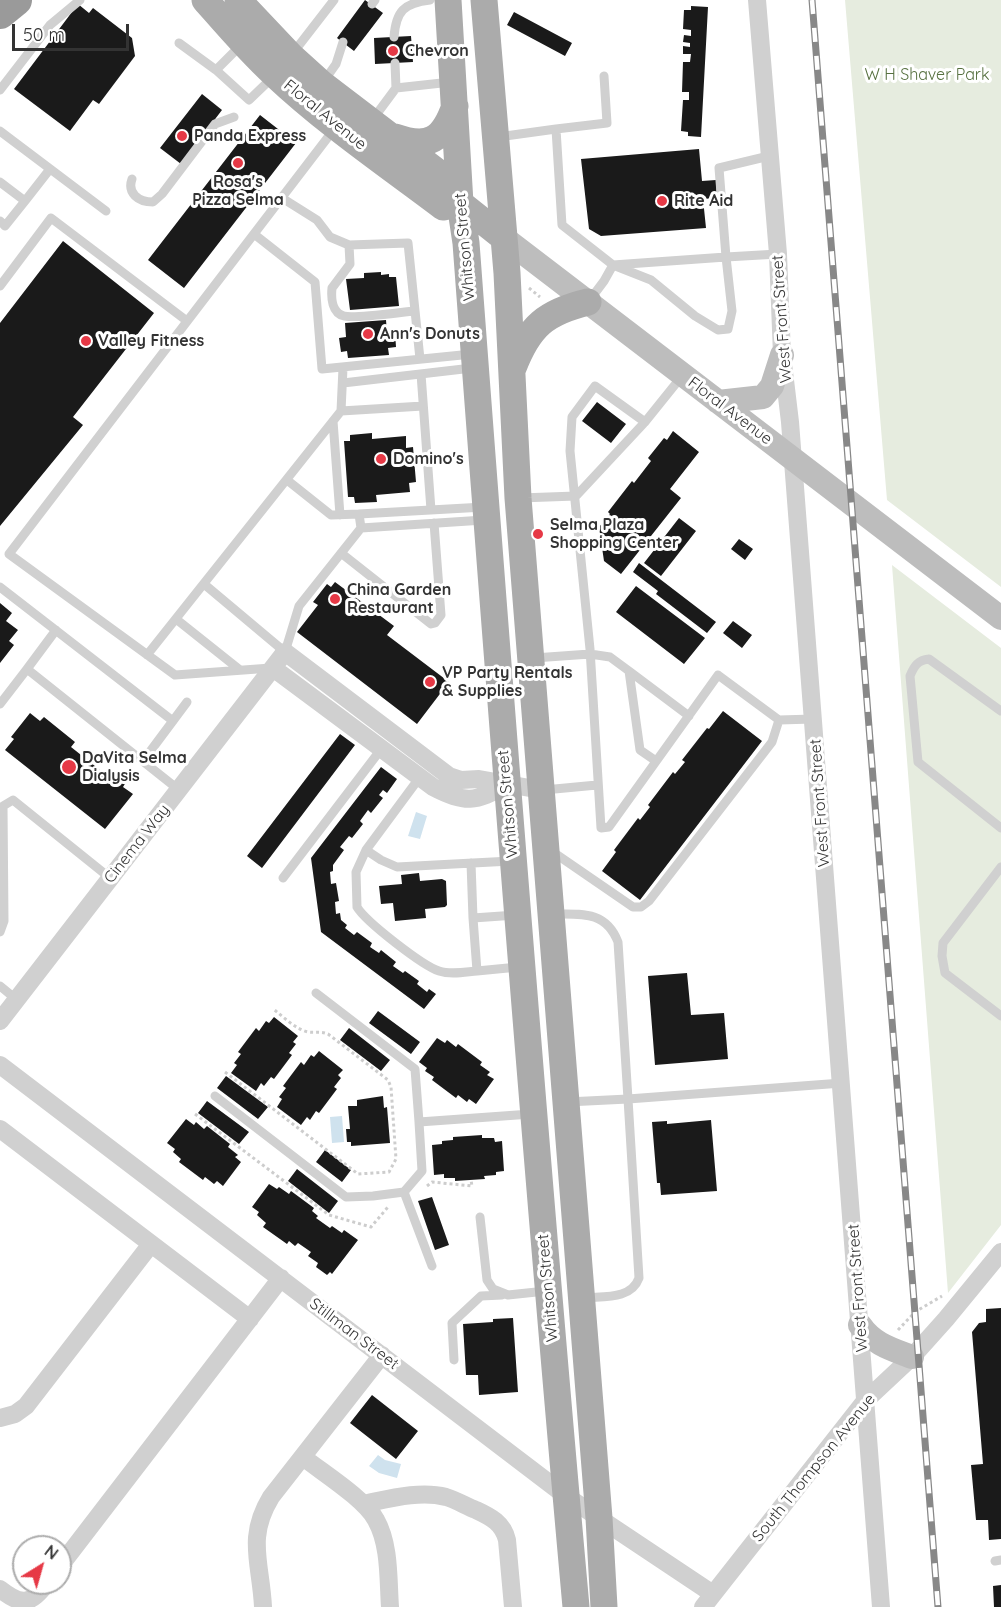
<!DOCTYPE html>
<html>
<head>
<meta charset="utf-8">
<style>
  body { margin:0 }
  #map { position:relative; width:1001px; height:1607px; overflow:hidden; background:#fff; font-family:Quicksand,sans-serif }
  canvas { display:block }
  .north { position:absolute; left:12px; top:1535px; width:60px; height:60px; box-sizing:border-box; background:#fff; border:2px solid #adadad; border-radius:50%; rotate:37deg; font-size:16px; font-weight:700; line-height:24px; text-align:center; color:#333 }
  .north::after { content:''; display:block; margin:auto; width:21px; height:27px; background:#e63946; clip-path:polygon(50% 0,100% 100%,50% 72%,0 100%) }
  .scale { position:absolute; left:12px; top:24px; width:117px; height:27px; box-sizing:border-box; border:3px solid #333; border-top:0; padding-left:8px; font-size:18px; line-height:21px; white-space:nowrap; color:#333; -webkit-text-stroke:4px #fff; paint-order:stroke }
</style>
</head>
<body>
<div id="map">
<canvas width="1001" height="1607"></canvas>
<div class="north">N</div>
<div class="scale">50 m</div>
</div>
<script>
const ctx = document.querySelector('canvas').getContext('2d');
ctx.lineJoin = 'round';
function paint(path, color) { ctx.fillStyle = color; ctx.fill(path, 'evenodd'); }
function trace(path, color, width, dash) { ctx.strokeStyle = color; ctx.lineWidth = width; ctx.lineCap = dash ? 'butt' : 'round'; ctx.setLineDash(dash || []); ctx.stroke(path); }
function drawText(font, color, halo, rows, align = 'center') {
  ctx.font = font + ' Quicksand,sans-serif'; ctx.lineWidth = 6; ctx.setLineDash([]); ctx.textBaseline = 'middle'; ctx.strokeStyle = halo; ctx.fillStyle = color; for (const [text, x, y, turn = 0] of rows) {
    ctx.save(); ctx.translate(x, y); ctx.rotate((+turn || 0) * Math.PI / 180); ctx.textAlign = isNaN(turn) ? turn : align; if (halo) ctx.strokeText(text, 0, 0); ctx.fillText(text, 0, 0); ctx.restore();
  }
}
paint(new Path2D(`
  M845,0H1001V587L887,500Z
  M892,565L1001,648V1225L948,1293Z`), '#e6ecdf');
paint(new Path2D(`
  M416,812L427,816L420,839L408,836Z
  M342,1116L344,1142L332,1143L330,1117Z
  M378,1455L385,1460L401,1464L397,1478L379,1473L369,1466Z`), '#cfe2ee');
paint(new Path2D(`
  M365,0L383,13L354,51L337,38Z
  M78,4L89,13L93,8L132,38L135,56L99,104L93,100L70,131L14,89Z
  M691,6L708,7L701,137L688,136V132L681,131L683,100H689V92H682L683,62H690L691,54H683V46L690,47V43L683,42L684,35L691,36V30L683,29L684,10H691Z
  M514,12L572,43L565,56L507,25Z
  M411,36L413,62L375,64L374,38Z
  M202,94L222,110L181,164L160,148Z
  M260,115L296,143L184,288L148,260Z
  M699,149L702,181L716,180L717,198L703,199L706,228L601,236L589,229L581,159Z
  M63,241L154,313L73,417L83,425L0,526V323Z
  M381,272V275L389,274V277H396L399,306L350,310L346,279L364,278V273Z
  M386,320L387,333L395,332L396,347L388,348L389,355L348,358L347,351L341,352L339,338L346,337L345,323Z
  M597,402L626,424L611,443L582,421Z
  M673,431L699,452L670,489L681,498L621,574L604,561L599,527L610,514L608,512L632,481L634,483L651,461L648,458L664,438L667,440Z
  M372,433V439L406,436V448L413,447L416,482L409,483L410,492L376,495L377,502L355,503L354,497H348L344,441H350V435Z
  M679,518L696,531L661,576L644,563Z
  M739,539L753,549L745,560L731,549Z
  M639,563L716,622L707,633L656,594L658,591L633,572Z
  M335,582L394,626L387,635L449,682L417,724L297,632L318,605L313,602L327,584L331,587Z
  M636,586L705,638L684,664L616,612Z
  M0,603L12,613L6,621L18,630L9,641L14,645L0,663Z
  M733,621L752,635L742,648L723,633Z
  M723,711L762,741L640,900L602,871L616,852L614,850L638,818L640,820L650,807L648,805L673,772L675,774L685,762L682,760L707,728L709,729Z
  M30,713L40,721L44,717L75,742L71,747L105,774L109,769L126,782L123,787L133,794L105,829L5,750L14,739L11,737Z
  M340,734L355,745L262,868L247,856Z
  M381,767L397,779L387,793L383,790L379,795L383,798L371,813L368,810L360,821L363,824L352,838L349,836L340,847L344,850L333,865V871L330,872L331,884L336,883L339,901L335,902L336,914L340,913L341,920L347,925L345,928L354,935L357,932L372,943L370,947L379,953L381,950L396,962L393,966L403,973L405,971L419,981L417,984L427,992L429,989L436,994L424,1009L321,932L311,858Z
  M419,873L420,881L442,879L446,881L447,905L445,907L425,909L426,918L395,921L393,903L381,904L379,886L402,884L401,875Z
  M687,973L691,1015L724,1013L728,1059L655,1065L648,976Z
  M378,1011L420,1042L411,1054L369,1023Z
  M274,1017L298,1036L293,1042L296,1044L289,1053L292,1055L274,1079L271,1077L264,1086L261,1083L256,1091L231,1073L237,1065L234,1063L241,1054L238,1052L256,1028L259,1031L266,1021L269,1023Z
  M349,1028L390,1060L381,1071L340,1040Z
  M437,1038L445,1043L447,1040L456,1047L458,1044L482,1062L480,1065L490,1072L487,1075L494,1079L476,1104L469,1099L467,1102L458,1095L456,1098L432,1080L434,1077L425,1071L427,1068L419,1062Z
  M319,1051L343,1070L338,1075L341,1078L334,1087L337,1089L319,1113L316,1111L310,1120L307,1117L301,1125L277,1107L282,1099L279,1097L286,1088L283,1086L301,1062L304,1065L311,1055L314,1057Z
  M226,1076L268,1107L258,1119L217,1088Z
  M383,1096L384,1108L387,1107L390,1143L351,1146V1142H347L346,1129H350L348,1106H357V1100Z
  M207,1101L249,1132L239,1144L198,1113Z
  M186,1119L194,1125L196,1122L204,1129L207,1126L230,1144L228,1147L238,1155L235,1157L241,1162L223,1186L217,1181L214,1184L205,1177L203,1180L179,1162L181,1159L173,1152L175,1149L167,1143Z
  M711,1120L717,1191L661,1195L660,1183H657L652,1122L667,1121V1124Z
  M482,1135V1138H494L495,1142L502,1141L504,1171L496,1172V1175L484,1176L485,1179L455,1181V1178H444V1174L434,1175L432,1145L442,1144V1141L453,1140V1137Z
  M325,1150L351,1170L342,1182L316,1162Z
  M297,1169L338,1201L329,1213L288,1181Z
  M269,1184L277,1189L279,1187L289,1194L291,1191L314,1208L312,1211L318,1216L316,1218L330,1228L332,1226L342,1233L344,1230L358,1240L332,1274L330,1272L327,1275L316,1267L318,1263L308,1256L311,1252L298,1243L295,1246L289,1241L287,1244L263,1227L266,1223L257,1215L259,1212L252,1207Z
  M432,1197L449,1245L435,1250L418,1201Z
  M1001,1308V1539L989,1540L988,1520H976L971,1465L983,1464L972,1332L979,1323L986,1322V1309Z
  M513,1318L518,1392L479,1395L478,1375H466L463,1324L493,1322V1319Z
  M372,1395L418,1431L396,1459L350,1423Z
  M1001,1585V1607H994L993,1586Z`), '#1a1a1a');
trace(new Path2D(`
  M529,288L540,297
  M225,1072L358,1174L389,1172L396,1159L391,1087L388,1080L328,1034C321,1031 316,1033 308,1032C295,1029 284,1017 273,1009
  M195,1114L329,1215L371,1227L388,1207
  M427,1186L432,1182L472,1186L471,1180
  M898,1330L915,1312L942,1296`), '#cdcdcd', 3, [3, 3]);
trace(new Path2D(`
  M372,4L375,0
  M394,37C396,11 404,3 430,0
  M179,43L216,70L249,100L273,77
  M293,53L334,0
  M216,70L242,44
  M324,81L336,64L343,42
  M396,88L451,82
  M0,90L50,25L80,0
  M373,119L396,88L395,63
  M556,129L607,123L604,76
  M0,131L106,211
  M498,137L556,129L562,225L613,265L651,280L695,316L718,330L728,329L732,311L726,257L778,254
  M132,179C127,193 138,202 153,202L162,194L215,124L234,117
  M0,182L25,201L5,226L0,221
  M282,198L317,220L330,237L349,245L408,243L420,359
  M25,201L50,169
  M254,234L315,282L322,369L472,354
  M349,245L350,264L332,288C331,298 332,313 344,316C353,319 402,312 415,311
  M0,286L51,218L187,321
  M589,301L604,281L613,265L726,257L719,168L769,156
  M421,374L431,510
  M343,383L472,368
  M341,411L423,406
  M333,421L340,515
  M645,422L595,386L572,417L570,451L590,649L601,828L609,827L718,675L779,720L813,719
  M520,498L576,496L645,422L682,376
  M359,514L484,507
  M361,528L484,520
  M341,553L431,624L435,623L441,615L434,523
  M204,584L285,652L299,606L361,528L359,514L331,515L287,480
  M0,587L173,721
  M176,619L240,670
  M147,655L341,411L343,368
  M534,658L590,654L610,657L629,671L640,750L656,761
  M271,668L175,675L9,554L335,128
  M27,669L56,630
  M629,671L689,716
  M0,704L27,669L179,790
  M1001,711L929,659C918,660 914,666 910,676L918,762L1001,828
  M143,761L187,702
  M544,790L597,785
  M366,850L420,777
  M550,850L633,907H641L649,901L772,742L779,720
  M471,863L473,918
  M1001,867L943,943L942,956L945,973L1001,1016
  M283,878L382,748
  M554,914C582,914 606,911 618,942L628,1099L842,1083
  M516,915L473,918L477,971L518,967
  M0,932L4,921L3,806L13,800L110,878
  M477,971C465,972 451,975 439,971C423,966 366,922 357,907L356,872L366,850L381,860L397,867L511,861
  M0,986L17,1000
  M316,993L415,1069L419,1122L531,1114
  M215,1096L346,1197L373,1196L404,1192L422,1171L419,1122
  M567,1102L628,1099L639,1278C631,1300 603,1296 584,1298
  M404,1192L432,1266
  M480,1217L487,1280L493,1289L508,1295L546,1291
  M454,1360L452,1323L481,1296L502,1295
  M995,1561L1001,1560`), '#d0d0d0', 9);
trace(new Path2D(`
  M757,0L778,254L782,355L790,422L881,1607
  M273,668L433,787C465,804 476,802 506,785
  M0,1021L285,652L449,776L461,780L479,779L541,790
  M0,1065L566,1496L713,1594
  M0,1129L250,1319
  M0,1418L15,1414L26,1406L151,1244
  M303,1457C323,1473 365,1499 376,1520C390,1545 388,1579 390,1607
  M363,1504C388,1499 420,1490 446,1497C456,1500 466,1506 476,1510C491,1517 503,1523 507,1540L513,1607
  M60,1566L281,1278
  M0,1589C22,1606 30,1605 47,1583
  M263,1607C261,1563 246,1538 271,1497L382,1355
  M703,1607L865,1401L912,1357L946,1319L1001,1252`), '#d0d0d0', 18);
trace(new Path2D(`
  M504,238L1001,618
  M718,402L763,397L772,386L782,355
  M860,1325C873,1344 891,1349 912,1357`), '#bdbdbd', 24);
trace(new Path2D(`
  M205,0C227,25 249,51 274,74C326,123 386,164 443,207L460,203
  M238,0L291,56L322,84L440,174L460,203L504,238
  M448,0L460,203L466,243C500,698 535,1153 576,1607
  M484,0L507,273L518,498L599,1518L604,1607
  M395,137C429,149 443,140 455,106
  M513,368C529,326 546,312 588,302`), '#ababab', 27);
trace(new Path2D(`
  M0,13L16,0`), '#9a9a9a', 32);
const rail = new Path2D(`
  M812,0L938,1607`);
trace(rail, '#888', 7);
trace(rail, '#fff', 4.5, [14]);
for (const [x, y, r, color] of [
  [393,51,6,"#e63946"],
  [182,136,6,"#e63946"],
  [238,163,6,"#e63946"],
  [662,201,6,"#e63946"],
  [368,334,6,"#e63946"],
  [86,341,6,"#e63946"],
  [381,459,6,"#e63946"],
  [538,534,6,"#e63946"],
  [335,599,6,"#e63946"],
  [430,682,6,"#e63946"],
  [69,767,8,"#e63946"]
]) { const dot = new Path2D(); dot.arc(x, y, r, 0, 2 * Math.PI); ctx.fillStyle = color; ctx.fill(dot); trace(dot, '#fff', 2); }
drawText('bold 16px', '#333', '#fff', [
  ["Chevron",405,51],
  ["Panda Express",194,136],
  ["Rosa's",238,182,"center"],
  ["Pizza Selma",238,200,"center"],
  ["Rite Aid",674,201],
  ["Ann's Donuts",380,334],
  ["Valley Fitness",98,341],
  ["Domino's",393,459],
  ["Selma Plaza",550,525],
  ["Shopping Center",550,543],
  ["China Garden",347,590],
  ["Restaurant",347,608],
  ["VP Party Rentals",442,673],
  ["& Supplies",442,691],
  ["DaVita Selma",82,758],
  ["Dialysis",82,776]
], 'left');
drawText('16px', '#56703f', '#fff', [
  ["W H Shaver Park",927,75]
]);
drawText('16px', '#333', '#fff', [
  ["Floral Avenue",325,115,39],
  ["Whitson Street",465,247,-95],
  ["West Front Street",782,319,-94],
  ["Floral Avenue",730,411,37],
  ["West Front Street",820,803,-94],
  ["Whitson Street",508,804,-95],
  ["Cinema Way",137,844,-52],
  ["Whitson Street",548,1288,-95],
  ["West Front Street",858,1288,-94],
  ["Stillman Street",354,1334,37],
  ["South Thompson Avenue",814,1468,-51]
]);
</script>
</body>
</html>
